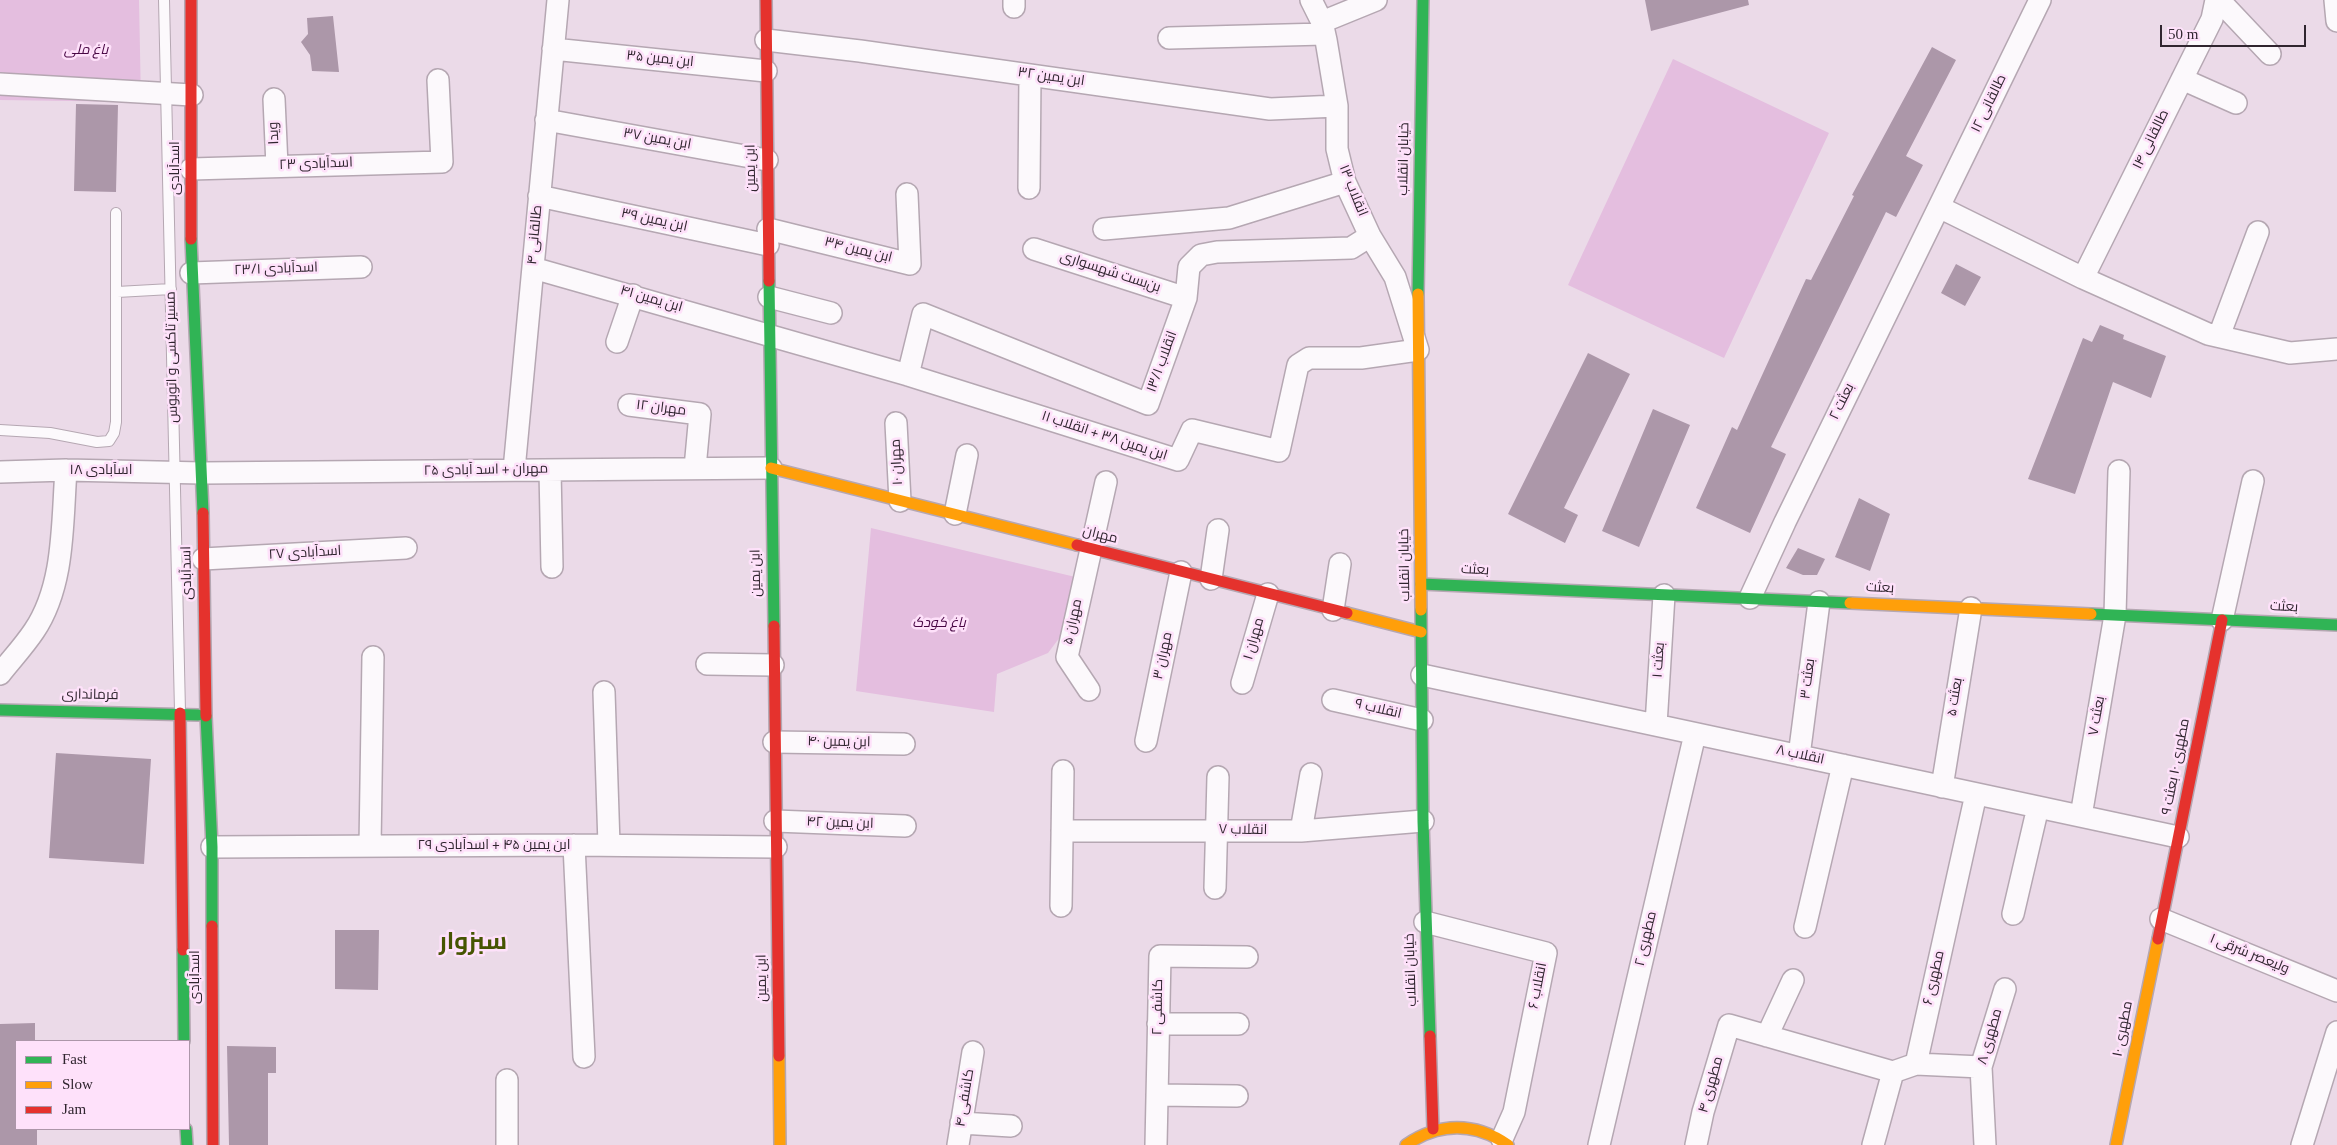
<!DOCTYPE html>
<html>
<head>
<meta charset="utf-8">
<style>
  body { margin:0 }
  #map { position:relative; width:2337px; height:1145px; overflow:hidden; background:#ebdae8; font-family:Georgia,serif }
  canvas { display:block }
  .legend { position:absolute; left:15px; top:1040px; width:175px; height:90px; box-sizing:border-box; background:#fee1fa; border:1px solid #ac96a9; margin:0; padding:6px 9px; list-style:none; font-size:15px; color:#30252f }
  .legend li { display:flex; align-items:center; gap:10px; height:25px }
  .legend b { width:25px; border:1px solid #ac96a9 }
  .scale { position:absolute; left:2160px; top:25px; width:146px; height:22px; box-sizing:border-box; border:2px solid #30252f; border-top:0; padding-left:6px; font-size:15px; line-height:18px; white-space:nowrap; color:#30252f; -webkit-text-stroke:4px #fee1fa; paint-order:stroke }
</style>
</head>
<body>
<div id="map">
<canvas width="2337" height="1145"></canvas>
<ul class="legend">
<li><b style="height:6px;background:#30b455"></b>Fast</li>
<li><b style="height:6px;background:#ff9f0a"></b>Slow</li>
<li><b style="height:6px;background:#e5322d"></b>Jam</li>
</ul>
<div class="scale">50 m</div>
</div>
<script>
const ctx = document.querySelector('canvas').getContext('2d');
ctx.lineJoin = 'round';
function paint(path, color) { ctx.fillStyle = color; ctx.fill(path, 'evenodd'); }
function trace(path, color, width, dash) { ctx.strokeStyle = color; ctx.lineWidth = width; ctx.lineCap = dash ? 'butt' : 'round'; ctx.setLineDash(dash || []); ctx.stroke(path); }
function drawText(font, color, halo, rows, align = 'center') {
  ctx.font = font + ' Georgia,Cairo,serif'; ctx.lineWidth = 5; ctx.setLineDash([]); ctx.textBaseline = 'middle'; ctx.strokeStyle = halo; ctx.fillStyle = color; for (const [text, x, y, turn = 0] of rows) {
    ctx.save(); ctx.translate(x, y); ctx.rotate((+turn || 0) * Math.PI / 180); ctx.textAlign = isNaN(turn) ? turn : align; if (halo) ctx.strokeText(text, 0, 0); ctx.fillText(text, 0, 0); ctx.restore();
  }
}
paint(new Path2D(`
  M0,0H139L141,102L0,100Z
  M1673,59L1829,133L1724,358L1568,285Z
  M871,528L1092,581L1084,605L1048,653L997,674L994,712L856,691Z`), '#e4bedf');
paint(new Path2D(`
  M1645,0H1748L1749,5L1651,31Z
  M333,16L339,72L312,71L310,55L301,42L308,34L307,18Z
  M1932,47L1956,60L1906,156L1923,165L1896,217L1886,212L1771,447L1786,454L1750,533L1696,508L1732,427L1737,430L1806,279L1811,280L1854,196L1852,195Z
  M76,104L118,105L116,192L74,191Z
  M1956,264L1981,277L1965,306L1941,293Z
  M2100,325L2124,335L2123,339L2166,356L2151,398L2113,382L2075,494L2028,479L2083,338L2092,342Z
  M1588,353L1630,374L1564,508L1578,515L1565,543L1508,514Z
  M1653,409L1690,425L1639,547L1602,531Z
  M1859,498L1890,514L1870,571L1835,557Z
  M1798,548L1825,559L1817,575H1803L1786,568Z
  M56,753L151,759L144,864L49,858Z
  M335,930H379L378,990L335,989Z
  M35,1023V1041H16V1129H37V1145H0V1024Z
  M227,1046L276,1047V1073H268V1145H229Z`), '#ac97a9');
const lane = new Path2D(`
  M164,0L180,711
  M117,292L171,289
  M0,430L50,433L97,442L109,441L114,433L116,422V213`);
const street = new Path2D(`
  M2219,0L2270,54
  M2335,0L2337,21
  M1014,7V0
  M1322,22L1376,0
  M1169,38L1324,34
  M766,40L860,51L1270,109L1337,106
  M553,49L766,71
  M2182,79L2236,103
  M0,84L192,95
  M274,99L277,166
  M546,120L767,160
  M191,169L442,162L438,80
  M1029,188L1030,75
  M539,196L768,245
  M1939,207L2083,278L2208,334L2290,353L2337,349
  M768,229L910,264L907,194
  M1104,229L1229,218L1345,182
  M1034,249L1186,298
  M533,268L908,375L1178,460L1192,430L1279,451L1298,365L1309,358H1361L1418,350L1395,277L1370,236L1345,182L1337,149V106L1326,40L1322,22L1311,0
  M191,273L361,267
  M2083,278L2212,19L2216,0
  M769,297L831,313
  M2219,336L2258,232
  M617,342L633,295
  M908,375L923,314L1148,404L1186,298L1189,267L1201,255L1217,252L1351,248L1370,236
  M629,405L700,414L695,468
  M896,423L900,501
  M514,470L558,0
  M550,470L552,567
  M0,472L66,470L202,473L771,468
  M955,514L967,455
  M203,559L406,548
  M1211,579L1218,530
  M1750,598L1785,522L2040,0
  M1333,610L1340,564
  M2222,620L2253,481
  M707,664L773,665
  M0,674C11,660 24,646 34,631C65,585 62,523 66,470
  M1422,675L2178,837
  M1242,683L1268,594
  M1089,690L1067,657L1106,482
  M604,692L609,845
  M1333,700L1422,720
  M1656,725L1664,595
  M1146,741L1181,572
  M774,742L904,744
  M1799,756L1819,602
  M1942,787L1971,608
  M2081,816L2115,615L2119,471
  M775,821L905,826
  M1062,831H1301L1423,821
  M1301,831L1311,774
  M574,845L584,1057
  M370,846L373,657
  M212,847L574,845L776,847
  M1215,888L1218,777
  M1061,906L1063,771
  M2013,914L2038,807
  M2161,919L2337,991
  M1425,922L1546,953L1514,1112L1502,1139
  M1805,927L1843,765
  M1158,1024H1238
  M1767,1036L1793,980
  M1916,1064L1981,1067
  M1157,1095L1237,1096
  M961,1123L1011,1126
  M507,1145V1080
  M958,1145L973,1052
  M1156,1145L1160,956L1247,957
  M1599,1145L1695,734
  M1696,1145L1703,1112L1729,1025L1893,1072
  M1873,1145L1893,1072L1916,1064L1976,794
  M1985,1145L1981,1067L2005,989
  M2302,1145L2337,1032`);
const fast = new Path2D(`
  M191,239L203,513
  M769,281L774,626
  M1418,294L1423,0
  M1421,584L1850,603
  M1421,610L1423,821L1430,1036
  M2091,614L2337,625
  M0,710L198,715
  M206,716L212,847V926
  M183,950L184,1041
  M186,1129L187,1145`);
const slow = new Path2D(`
  M1418,294L1421,610
  M771,468L1077,545
  M1850,603L2091,614
  M1347,613L1421,632
  M779,1056L780,1145
  M1406,1145C1439,1122 1475,1122 1508,1145
  M2116,1145L2158,939`);
const jam = new Path2D(`
  M191,0V239
  M766,0L769,281
  M203,513L206,716
  M1077,545L1347,613
  M774,626L779,1056
  M180,713L183,950
  M212,926L213,1145
  M2158,939L2222,620
  M1430,1036L1433,1129`);
trace(lane, '#b5a7b2', 12);
trace(street, '#b5a7b2', 24);
trace(fast, '#b5a7b2', 14);
trace(slow, '#b5a7b2', 14);
trace(jam, '#b5a7b2', 14);
trace(lane, '#fcf9fc', 10);
trace(street, '#fcf9fc', 21);
trace(fast, '#30b455', 11);
trace(slow, '#ff9f0a', 11);
trace(jam, '#e5322d', 11);
drawText('italic 14px', '#470543', '#fee1fa', [
  ["باغ ملی",86,51],
  ["باغ کودک",939,624]
]);
drawText('14px', '#30252f', '#fee1fa', [
  ["ابن یمین ۳۵",660,60,6],
  ["ابن یمین ۳۲",1051,78,8],
  ["طالقانی ۱۲",1990,104,-64],
  ["ویدا",275,133,-93],
  ["ابن یمین ۳۷",657,140,10],
  ["طالقانی ۱۴",2152,140,-64],
  ["خیابان انقلاب",1405,159,-89],
  ["اسدآبادی ۲۳",316,165,-2],
  ["اسدآبادی",176,168,-90],
  ["ابن یمین",752,168,-91],
  ["انقلاب ۱۳",1352,191,68],
  ["ابن یمین ۳۹",654,221,12],
  ["طالقانی ۴",536,235,-85],
  ["ابن یمین ۳۴",858,251,14],
  ["اسدآبادی ۲۳/۱",276,270,-2],
  ["بن‌بست شهسواری",1110,273,18],
  ["ابن یمین ۴۱",651,300,16],
  ["مسیر تاکسی و اتوبوس",173,357,-91],
  ["انقلاب ۱۳/۱",1163,362,-70],
  ["بعثت ۲",1843,402,-64],
  ["مهران ۱۲",661,409,7],
  ["ابن یمین ۳۸ + انقلاب ۱۱",1104,437,18],
  ["مهران ۱۰",898,462,-93],
  ["اسآبادی ۱۸",101,471],
  ["مهران + اسد آبادی ۲۵",486,471,-1],
  ["مهران",1100,536,14],
  ["اسدآبادی ۲۷",305,554,-3],
  ["خیابان انقلاب",1406,565,-91],
  ["بعثت",1475,571,3],
  ["اسدآبادی",188,573,-91],
  ["ابن یمین",757,573,-91],
  ["بعثت",1880,589,3],
  ["بعثت",2284,608,3],
  ["مهران ۵",1074,622,-78],
  ["مهران ۱",1255,639,-74],
  ["مهران ۳",1164,656,-78],
  ["بعثت ۱",1660,660,-86],
  ["بعثت ۳",1809,679,-83],
  ["فرمانداری",90,696,1],
  ["بعثت ۵",1956,697,-81],
  ["انقلاب ۹",1378,710,13],
  ["بعثت ۷",2098,716,-80],
  ["ابن یمین ۴۰",839,743,1],
  ["انقلاب ۸",1800,756,12],
  ["مطهری ۱۰ بعثت ۹",2177,767,-79],
  ["ابن یمین ۴۲",840,824,2],
  ["انقلاب ۷",1243,831,1],
  ["ابن یمین ۴۵ + اسدآبادی ۲۹",494,846],
  ["مطهری ۲",1647,939,-77],
  ["ولیعصر شرقی ۱",2249,955,22],
  ["خیابان انقلاب",1412,970,-92],
  ["اسدآبادی",196,977,-90],
  ["ابن یمین",763,978,-91],
  ["مطهری ۶",1935,978,-77],
  ["انقلاب ۶",1539,986,-79],
  ["کاشفی ۲",1159,1007,-89],
  ["مطهری ۱۰",2124,1029,-79],
  ["مطهری ۸",1991,1037,-74],
  ["مطهری ۴",1712,1085,-74],
  ["کاشفی ۴",966,1098,-81]
]);
drawText('bold 24px', '#465502', '#fee1fa', [
  ["سبزوار",473,944]
]);
</script>
</body>
</html>
